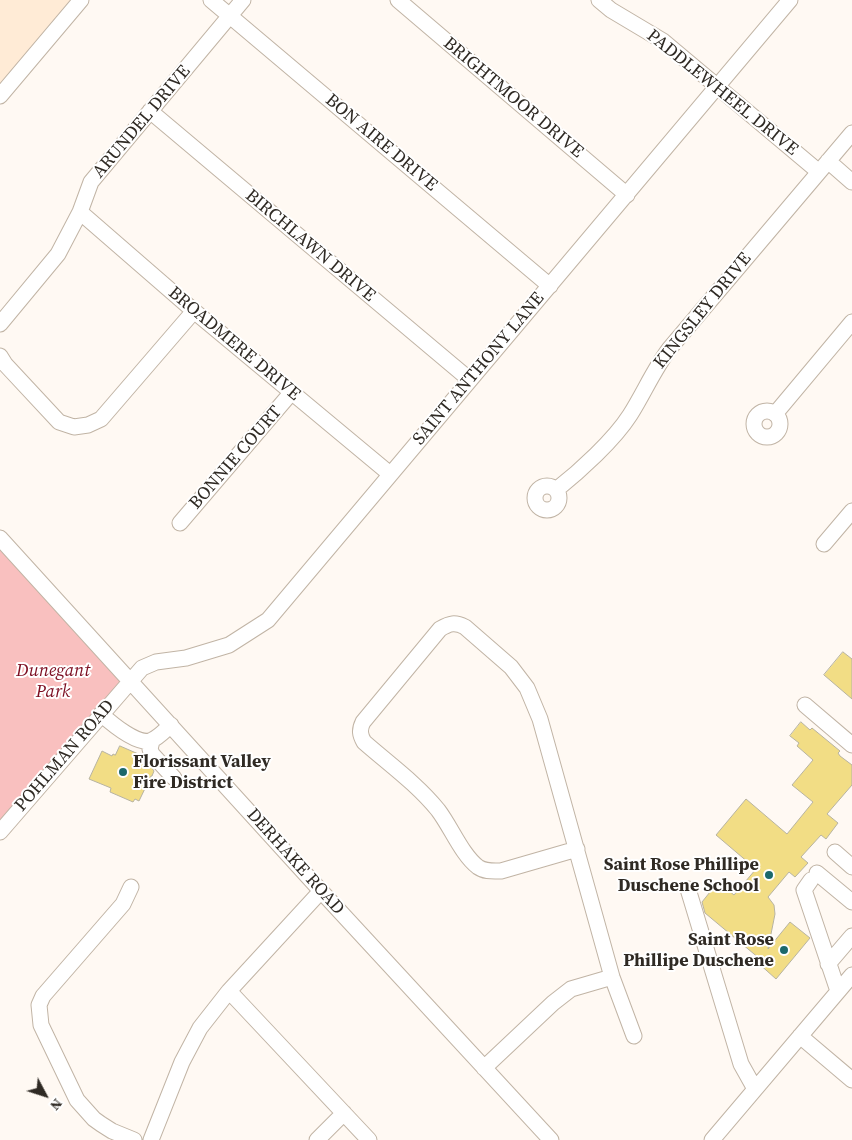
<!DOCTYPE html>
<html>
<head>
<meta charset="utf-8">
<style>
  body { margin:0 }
  #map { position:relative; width:852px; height:1140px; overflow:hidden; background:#fff9f3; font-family:"Source Serif 4",serif }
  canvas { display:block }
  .north { position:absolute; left:20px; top:1070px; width:50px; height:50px; -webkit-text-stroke:4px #fff; paint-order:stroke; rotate:130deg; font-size:14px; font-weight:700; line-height:20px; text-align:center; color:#2f2a24 }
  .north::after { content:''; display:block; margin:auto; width:18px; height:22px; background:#2f2a24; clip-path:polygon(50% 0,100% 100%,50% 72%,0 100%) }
</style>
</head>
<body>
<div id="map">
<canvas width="852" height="1140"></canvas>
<div class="north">N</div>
</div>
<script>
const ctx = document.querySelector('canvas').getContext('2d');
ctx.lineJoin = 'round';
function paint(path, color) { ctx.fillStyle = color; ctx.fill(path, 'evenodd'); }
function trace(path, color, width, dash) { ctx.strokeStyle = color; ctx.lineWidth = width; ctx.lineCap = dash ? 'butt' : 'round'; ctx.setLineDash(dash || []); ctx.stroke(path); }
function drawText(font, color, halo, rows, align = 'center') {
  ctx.font = font + ' "Source Serif 4",serif'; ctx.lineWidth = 4; ctx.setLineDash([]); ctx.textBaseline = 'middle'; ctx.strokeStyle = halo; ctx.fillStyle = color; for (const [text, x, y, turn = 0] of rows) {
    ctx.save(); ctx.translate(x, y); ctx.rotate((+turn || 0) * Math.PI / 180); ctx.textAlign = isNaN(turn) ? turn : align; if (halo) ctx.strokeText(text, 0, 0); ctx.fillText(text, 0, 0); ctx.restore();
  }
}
paint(new Path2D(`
  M0,0H75L0,89Z`), '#ffebd6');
paint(new Path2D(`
  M0,545L120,679V684L0,823Z`), '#f9c0bf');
const building = new Path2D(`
  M843,652L852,659V699L824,675Z
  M801,722L810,730L812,728L840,751L838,753L840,756L852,765V785L827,814L838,823L826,839L821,835L801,857L808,863L795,877L789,872L768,897L774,905L775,914L768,949L790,922L810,938L776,979L757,962L760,959L705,913L702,902L718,882L734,895L756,869L716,835L746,799L787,834L813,802L792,785L813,760L797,746L799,743L790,736Z
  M120,746L143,756L154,771L152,776H151L139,801L135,799L133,802L110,792L111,788L89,779L102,751L112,756L113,754L115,755Z`);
paint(building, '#f2dd85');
trace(building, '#b7b3a1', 1);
const minor = new Path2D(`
  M211,0L550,286
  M398,0L627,195
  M599,0L611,10L663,41L819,172
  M0,96L81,0
  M150,111L470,380
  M828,161L852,182
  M80,212L194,311L390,474
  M0,324L58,254L80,212L91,182L243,0
  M0,356L5,364L59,422L74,427L88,425L101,419L194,311
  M754 424a13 13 0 1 1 26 0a13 13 0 1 1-26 0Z
  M775,414L852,322
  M535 498a12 12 0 1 1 24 0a12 12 0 1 1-24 0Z
  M556,490C580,471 614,440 630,415C644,393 654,369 670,348L852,133
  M180,523L291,393
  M0,538L321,891L551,1140
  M824,544L852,511
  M805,705L852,745
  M101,714C111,723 139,747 152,740C159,737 165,730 171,725
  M152,741L150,749L152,754L174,778
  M0,832L142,668L156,662L186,658L229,645L268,620L790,0
  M577,849L501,871C493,871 485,872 478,867C462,855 451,827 438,810C417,784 389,764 364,742C360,735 359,730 363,722L440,629C450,623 455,622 465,627L511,667L527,688L540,719L612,977L634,1036
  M835,852L852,867
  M817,873L852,902
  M811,880L804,890L838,991
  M131,887L123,904L43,996L39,1005L41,1025L77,1100L94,1119L101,1124L112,1131L134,1140
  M688,889L741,1064L755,1089
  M828,964L852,936
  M229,991L369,1140
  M800,1036L852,1080
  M484,1068L553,1003L571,989L612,977
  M151,1140L182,1062L200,1028L229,991L321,891
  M317,1140L344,1113
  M712,1140L852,975`);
trace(minor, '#c1b4a5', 17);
trace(minor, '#fff', 15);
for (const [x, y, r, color] of [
  [123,772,5,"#1b686b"],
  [769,875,5,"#1b686b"],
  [784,950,5,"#1b686b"]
]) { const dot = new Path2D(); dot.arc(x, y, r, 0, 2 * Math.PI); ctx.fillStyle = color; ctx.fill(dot); trace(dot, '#fff', 2); }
drawText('18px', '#2f2a24', '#fff', [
  ["PADDLEWHEEL DRIVE",722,93,39],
  ["BRIGHTMOOR DRIVE",513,98,40],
  ["ARUNDEL DRIVE",142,122,-50],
  ["BON AIRE DRIVE",381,143,40],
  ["BIRCHLAWN DRIVE",310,246,40],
  ["KINGSLEY DRIVE",703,311,-51],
  ["BROADMERE DRIVE",234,344,40],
  ["SAINT ANTHONY LANE",479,369,-50],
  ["BONNIE COURT",236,458,-49],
  ["POHLMAN ROAD",65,756,-49],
  ["DERHAKE ROAD",295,862,48]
]);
drawText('italic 18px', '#7c0e21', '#fff', [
  ["Dunegant",53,671],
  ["Park",53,692]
]);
drawText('bold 18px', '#2f2a24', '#fff', [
  ["Florissant Valley",133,762,"left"],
  ["Fire District",133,783,"left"],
  ["Saint Rose Phillipe",759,865],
  ["Duschene School",759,886],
  ["Saint Rose",774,940],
  ["Phillipe Duschene",774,961]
], 'right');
</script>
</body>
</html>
